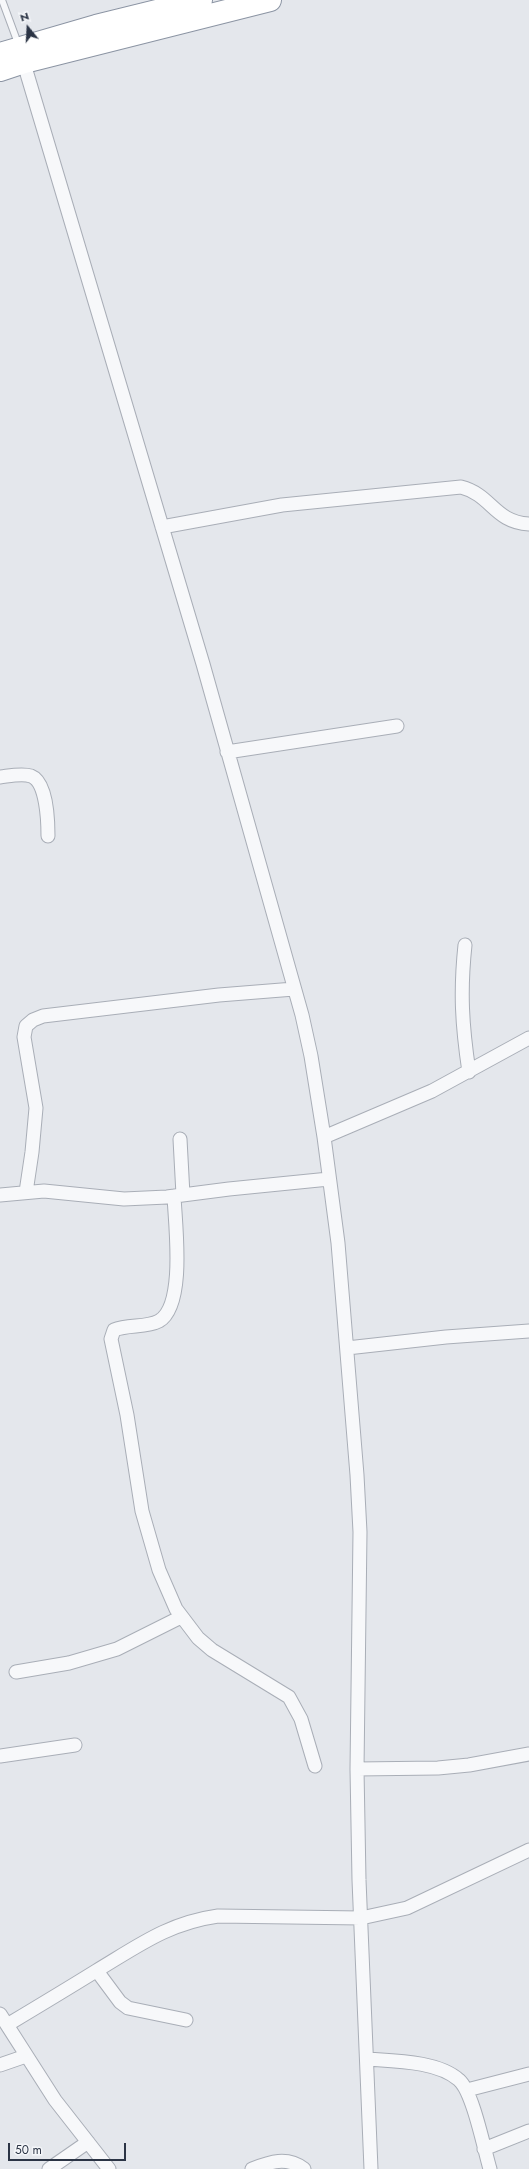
<!DOCTYPE html>
<html>
<head>
<meta charset="utf-8">
<style>
  body { margin:0 }
  #map { position:relative; width:529px; height:2169px; overflow:hidden; background:#e4e7ec; font-family:Jost,sans-serif }
  canvas { display:block }
  .north { position:absolute; left:8px; top:8px; width:40px; height:40px; -webkit-text-stroke:3px #f4f6f9; paint-order:stroke; rotate:342deg; font-size:11px; font-weight:700; line-height:16px; text-align:center; color:#2b3445 }
  .north::after { content:''; display:block; margin:auto; width:14px; height:18px; background:#2b3445; clip-path:polygon(50% 0,100% 100%,50% 72%,0 100%) }
  .scale { position:absolute; left:8px; top:2143px; width:118px; height:18px; box-sizing:border-box; border:2px solid #2b3445; border-top:0; padding-left:5px; font-size:12px; line-height:14px; white-space:nowrap; color:#2b3445; -webkit-text-stroke:3px #f4f6f9; paint-order:stroke }
</style>
</head>
<body>
<div id="map">
<canvas width="529" height="2169"></canvas>
<div class="north">N</div>
<div class="scale">50 m</div>
</div>
<script>
const ctx = document.querySelector('canvas').getContext('2d');
ctx.lineJoin = 'round';
function trace(path, color, width, dash) { ctx.strokeStyle = color; ctx.lineWidth = width; ctx.lineCap = dash ? 'butt' : 'round'; ctx.setLineDash(dash || []); ctx.stroke(path); }
const lane = new Path2D(`
  M2,0L19,46`);
const street = new Path2D(`
  M22,57L203,664L302,1015L311,1056L324,1137L338,1243L357,1475L360,1532L357,1769L359,1880L371,2169
  M162,527L282,505L461,487C492,495 494,522 529,524
  M227,752L397,726
  M0,777C9,776 22,773 31,776C47,782 48,822 48,836
  M465,945C460,992 462,1025 469,1072
  M324,1137L432,1091L529,1038
  M180,1139L183,1195
  M26,1192L32,1152L36,1108L24,1037L26,1026L33,1020L43,1016L219,995L294,989
  M0,1195L44,1191L124,1199L167,1197L229,1189L329,1179
  M174,1196C175,1223 186,1305 159,1321C146,1328 128,1324 114,1330L111,1339L127,1415L142,1511L159,1570L176,1609L198,1638L212,1650L289,1697L301,1719L315,1766
  M347,1348L446,1337L529,1331
  M16,1672L69,1663L117,1649L181,1617
  M0,1756L75,1745
  M357,1769L438,1768L469,1765L529,1754
  M97,1971L120,2002L128,2008L186,2020
  M0,2014L55,2100L109,2169
  M7,2025C37,2007 67,1989 96,1971C138,1946 168,1923 218,1916L361,1918L407,1908L529,1850
  M367,2059C394,2061 438,2061 459,2080C473,2092 484,2149 490,2169
  M0,2065L26,2056
  M467,2090L529,2074
  M484,2149L529,2131
  M49,2169L88,2142
  M252,2169C270,2162 287,2156 304,2169`);
const highway = new Path2D(`
  M0,54L96,26L201,0
  M0,70L24,62L270,0`);
trace(lane, '#a9aeb7', 8);
trace(street, '#a9aeb7', 15);
trace(highway, '#8b94a3', 24);
trace(lane, '#f7f8fa', 6);
trace(street, '#f7f8fa', 13);
trace(highway, '#fff', 22);
</script>
</body>
</html>
